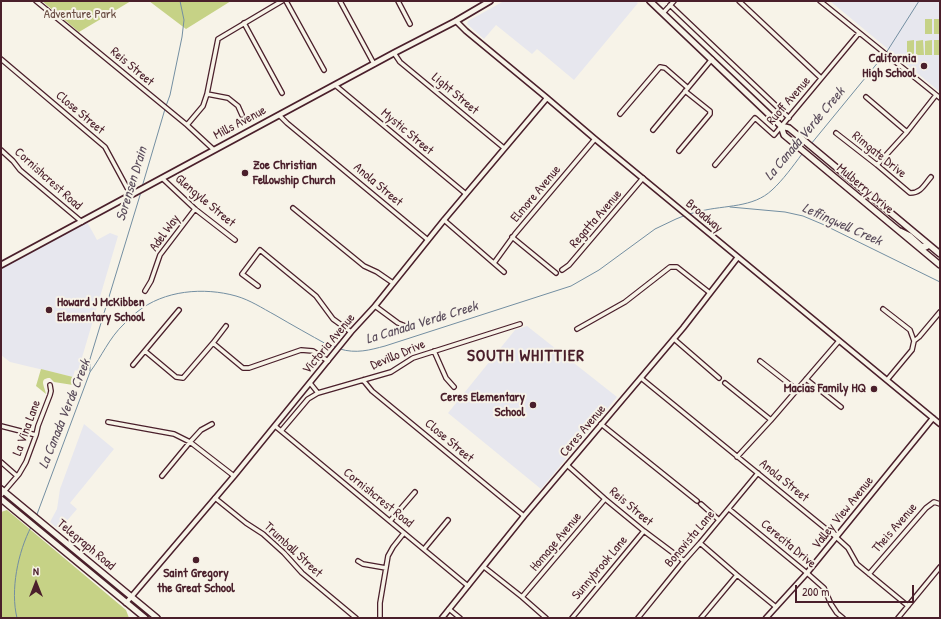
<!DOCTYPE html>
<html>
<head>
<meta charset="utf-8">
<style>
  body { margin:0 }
  #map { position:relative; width:941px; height:619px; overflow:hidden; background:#f7f3e8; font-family:"Patrick Hand",sans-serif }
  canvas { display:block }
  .frame { position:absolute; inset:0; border:2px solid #4a1f2b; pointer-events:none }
  .north { position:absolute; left:16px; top:563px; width:40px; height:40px; -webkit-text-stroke:3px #f7f3e8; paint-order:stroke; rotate:0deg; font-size:11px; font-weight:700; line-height:16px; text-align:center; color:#4a1f2b }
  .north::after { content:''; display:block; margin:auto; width:14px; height:18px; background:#4a1f2b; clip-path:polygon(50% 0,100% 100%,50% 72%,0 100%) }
  .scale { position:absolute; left:795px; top:585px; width:119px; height:18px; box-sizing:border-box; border:2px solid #4a1f2b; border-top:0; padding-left:5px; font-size:12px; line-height:14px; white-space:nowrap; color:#4a1f2b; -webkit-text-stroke:3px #f7f3e8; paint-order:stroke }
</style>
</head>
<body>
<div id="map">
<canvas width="941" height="619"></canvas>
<div class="frame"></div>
<div class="north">N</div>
<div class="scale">200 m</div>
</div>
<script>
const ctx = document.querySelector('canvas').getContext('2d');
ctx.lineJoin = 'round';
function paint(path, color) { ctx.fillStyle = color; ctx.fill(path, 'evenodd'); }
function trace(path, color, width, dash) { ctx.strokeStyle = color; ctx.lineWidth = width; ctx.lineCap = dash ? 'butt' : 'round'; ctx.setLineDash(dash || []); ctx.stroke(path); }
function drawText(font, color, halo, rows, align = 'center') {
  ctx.font = font + ' "Patrick Hand",sans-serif'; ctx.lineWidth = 4; ctx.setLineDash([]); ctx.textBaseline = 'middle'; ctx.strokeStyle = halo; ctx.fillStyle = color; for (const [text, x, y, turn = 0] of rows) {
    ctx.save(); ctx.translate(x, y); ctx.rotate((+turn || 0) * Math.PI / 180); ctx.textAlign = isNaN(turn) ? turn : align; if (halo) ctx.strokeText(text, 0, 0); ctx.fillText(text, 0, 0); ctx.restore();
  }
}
paint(new Path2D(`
  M504,1H635L638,3L574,80L537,49L532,54L496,25L484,39L467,24L468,21Z
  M830,1H940V92L877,40Z
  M86,220L97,240L110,233L118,236L78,371L75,370L73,377L10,362L1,355V265Z
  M527,326L617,397L541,489L448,413L515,330Z
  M84,424L114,449L70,503L77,509L59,530L50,522L57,509L60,489Z`), '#e7e7ee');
paint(new Path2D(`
  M42,1H131L79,32Z
  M149,1H231L186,29Z
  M925,19H932V34H925Z
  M934,19H940V34H934Z
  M914,40V55H907V41Z
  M923,40L924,55H916V41Z
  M932,40V55H925V41Z
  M934,40H940V55H934Z
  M41,369L73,377L75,378L73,385L54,382L50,378C38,378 45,387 46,394L36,386Z
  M7,510L126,610L129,618H1V512Z`), '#c6d286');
trace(new Path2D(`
  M886,53L919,1
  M166,106L170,95L182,37L184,20L180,1
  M811,144L884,55
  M142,187L165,109
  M730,207L785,212L803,216L822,224L940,282
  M689,214C693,213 697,212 701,211C725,205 753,208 772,190C783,180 793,166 802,154
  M340,349C356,354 370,350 385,346L571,286L599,270L655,229L676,219L686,215
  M90,371V359L141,192
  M36,517L90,372C102,356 109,338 124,324C128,320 132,316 137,312C164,290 204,287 236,296C250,300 262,308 275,315C292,325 310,335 328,345L335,347
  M17,618C10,590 18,552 31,527`), '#738ea1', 1);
const minor = new Path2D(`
  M36,1L187,125L214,150
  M286,1L324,70
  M340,1L374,64
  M398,1L410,24
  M739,1L821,78
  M820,1L940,98
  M670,5L789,118
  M663,13L674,1
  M244,23L282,93
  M394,53L400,62L504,148
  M1,59L105,147L131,195
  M335,85L466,194
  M207,94L228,98L238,106L242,115
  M866,97L907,132
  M620,114L660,67L665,68L688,88
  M279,115L287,123L428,240
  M187,125L203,106L207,94L218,39L282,1
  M653,130L712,59
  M836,133L877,165L910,193C921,193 924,185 931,177
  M1,150L13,161L20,170L82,222
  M679,151L710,114V111L685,91
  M715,165L755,118L774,135L859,33
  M877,165L907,132L936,95
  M162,178L195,209L235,240
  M293,208L364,266L377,272L393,283
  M444,220L504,272
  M512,237L556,273
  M494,263L515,234L595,139
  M562,270L569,265L643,178
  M258,286L242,274L260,250L316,296L333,319L351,332
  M145,291L151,281L160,255L195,209
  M375,306L398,323L405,326
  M883,309L910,330L914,341
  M577,329L625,302L670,267H677L710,293
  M674,339L719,378
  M213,343L243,368H249L301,350L313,351L328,361
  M145,351L176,377L183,378L213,343L226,326
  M434,351L446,378L454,387
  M760,361L797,390
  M133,365L179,310
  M641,378C706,431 771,484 836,537L848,548L857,564L908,606
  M806,379L841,407
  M363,380L372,391L524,516
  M887,380L912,350L914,341L919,337L940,312
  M310,383L318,393L391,372L413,358L520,324
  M725,383L771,420
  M108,422L174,434L190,442L234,476
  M601,424L697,501
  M1,426L36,435
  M275,426L468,586
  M281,431L308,399L318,393
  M737,457L771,420L839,341
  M1,462L17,476
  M567,465L605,499L644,531L684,561
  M162,476L190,442L201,430L212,424
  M1,495L19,474L26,462L36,435L38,426L50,395L51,391L50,385
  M215,498L246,523L263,534L284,553L302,573L356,618
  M701,504L719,520
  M729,509L807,573L824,588L831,604L837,613L843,618
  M390,521L415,492
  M700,543L737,575L776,607
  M424,549L448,520
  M358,561L363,564L386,568
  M484,567L522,597L546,618
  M869,574L926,508L934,502L940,504
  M522,597L605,499
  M449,609L460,618
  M380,618V603L388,556L393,547L404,533
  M572,618L644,531
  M638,618L684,561L700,543L758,473
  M701,618L737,575
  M898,618L940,567`);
const tertiary = new Path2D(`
  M456,21L466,31L547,98L595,139L940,424
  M126,603L234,476L351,332L375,306L444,220L547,98
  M442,618L524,516L683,328L738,257
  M766,618L807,573L933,418`);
const secondary = new Path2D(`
  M1,265L394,53L456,21L490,1`);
const primary = new Path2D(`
  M650,1L781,126L789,128L940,254
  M781,126L784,135L940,265
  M900,231L910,236L921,246L926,247L929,245
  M1,489L157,618
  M1,499L145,618`);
trace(minor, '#4a1f2b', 6);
trace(tertiary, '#4a1f2b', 7);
trace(secondary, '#4a1f2b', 8);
trace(primary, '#4a1f2b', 8);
trace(minor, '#f7f3e8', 3.5);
trace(tertiary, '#f7f3e8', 4);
trace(secondary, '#f7f3e8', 4.5);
trace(primary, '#f7f3e8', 5);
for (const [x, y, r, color] of [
  [924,66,4,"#4a1f2b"],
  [245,173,4,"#4a1f2b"],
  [49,310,4,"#4a1f2b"],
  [874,389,4,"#4a1f2b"],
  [533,405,4,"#4a1f2b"],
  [196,560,4,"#4a1f2b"]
]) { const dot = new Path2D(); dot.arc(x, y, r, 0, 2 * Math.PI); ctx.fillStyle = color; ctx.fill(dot); trace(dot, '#f7f3e8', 1.5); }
drawText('13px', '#694c42', '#f7f3e8', [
  ["Adventure Park",80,15]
]);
drawText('bold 13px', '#4a1f2b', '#f7f3e8', [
  ["California",916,59],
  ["High School",916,74],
  ["Zoe Christian",253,166,"left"],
  ["Fellowship Church",253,181,"left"],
  ["Howard J McKibben",57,303,"left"],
  ["Elementary School",57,318,"left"],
  ["Macias Family HQ",866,389],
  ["Ceres Elementary",525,398],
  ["School",525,413],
  ["Saint Gregory",196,574,"center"],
  ["the Great School",196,589,"center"]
], 'right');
drawText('13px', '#4a1f2b', '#f7f3e8', [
  ["Reis Street",132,67,40],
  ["Light Street",455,94,40],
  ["Ruoff Avenue",789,101,-49],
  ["Close Street",80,113,40],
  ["Mills Avenue",240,123,-28],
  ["Mystic Street",407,132,40],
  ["Rimgate Drive",879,155,39],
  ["Cornishcrest Road",48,179,42],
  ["Anola Street",378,185,40],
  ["Mulberry Drive",865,189,40],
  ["Elmore Avenue",536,194,-50],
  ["Glengyle Street",205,201,40],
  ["Broadway",704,216,40],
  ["Regatta Avenue",596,219,-49],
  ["Adel Way",165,233,-54],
  ["Victoria Avenue",329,344,-50],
  ["Devillo Drive",398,355,-23],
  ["La Vina Lane",27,428,-70],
  ["Ceres Avenue",583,431,-50],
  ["Close Street",449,441,40],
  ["Anola Street",784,481,39],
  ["Cornishcrest Road",378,498,39],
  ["Reis Street",631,507,40],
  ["Valley View Avenue",843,513,-51],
  ["Theis Avenue",895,528,-49],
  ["Bonavista Lane",690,539,-50],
  ["Homage Avenue",556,542,-50],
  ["Cerecita Drive",788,544,40],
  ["Telegraph Road",86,545,40],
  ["Trumball Street",293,550,43],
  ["Sunnybrook Lane",600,568,-50]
]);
drawText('italic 14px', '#5b4d5c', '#f7f3e8', [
  ["La Canada Verde Creek",805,134,-50],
  ["Sorensen Drain",132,184,-73],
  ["Leffingwell Creek",842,225,24],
  ["La Canada Verde Creek",422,323,-17],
  ["La Canada Verde Creek",65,414,-68]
]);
ctx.letterSpacing = '1px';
drawText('bold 17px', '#4a1f2b', '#f7f3e8', [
  ["SOUTH WHITTIER",526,356]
]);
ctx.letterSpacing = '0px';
</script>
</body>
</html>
